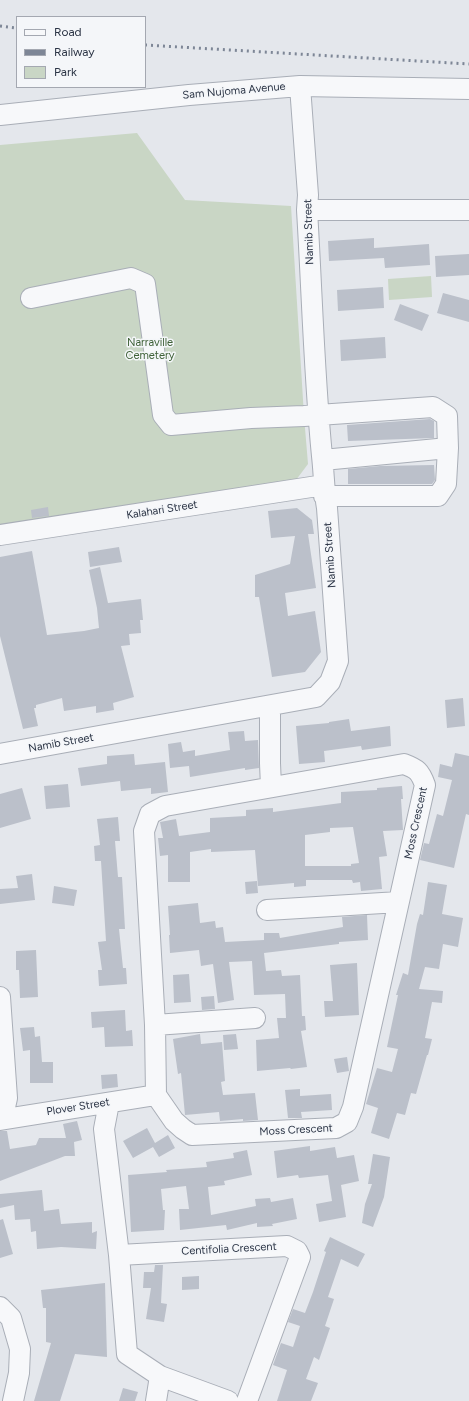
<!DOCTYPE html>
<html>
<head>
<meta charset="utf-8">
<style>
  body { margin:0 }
  #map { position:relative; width:469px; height:1401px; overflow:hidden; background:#e4e7ec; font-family:Figtree,sans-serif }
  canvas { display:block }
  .legend { position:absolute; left:16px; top:16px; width:130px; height:72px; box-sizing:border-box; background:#f4f6f9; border:1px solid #a4a8b1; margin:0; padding:5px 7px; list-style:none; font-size:12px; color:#2b3445 }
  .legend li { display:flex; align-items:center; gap:8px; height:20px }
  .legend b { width:20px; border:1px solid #a4a8b1 }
</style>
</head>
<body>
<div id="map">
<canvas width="469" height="1401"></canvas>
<ul class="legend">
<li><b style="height:5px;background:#f7f8fa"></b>Road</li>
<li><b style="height:5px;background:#7d8696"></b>Railway</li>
<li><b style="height:11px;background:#c9d6c5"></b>Park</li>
</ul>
</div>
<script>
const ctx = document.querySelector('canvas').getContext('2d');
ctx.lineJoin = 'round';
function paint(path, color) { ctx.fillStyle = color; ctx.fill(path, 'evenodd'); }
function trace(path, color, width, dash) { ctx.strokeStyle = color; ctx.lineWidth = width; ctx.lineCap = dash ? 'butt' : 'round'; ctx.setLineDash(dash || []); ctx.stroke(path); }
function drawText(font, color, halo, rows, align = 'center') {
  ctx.font = font + ' Figtree,sans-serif'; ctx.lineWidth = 3; ctx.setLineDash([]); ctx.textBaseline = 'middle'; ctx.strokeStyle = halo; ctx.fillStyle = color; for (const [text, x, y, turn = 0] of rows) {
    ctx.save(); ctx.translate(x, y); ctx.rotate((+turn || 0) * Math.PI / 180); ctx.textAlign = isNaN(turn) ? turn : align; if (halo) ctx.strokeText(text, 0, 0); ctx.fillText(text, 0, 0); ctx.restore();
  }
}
paint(new Path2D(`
  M137,133L185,200L291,206L304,416L308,464L296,480L0,527V145Z
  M431,276L432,297L389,300L388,279Z`), '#c9d6c5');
paint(new Path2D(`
  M374,238V248L429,244L430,265L385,268L384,258L329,261L328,241Z
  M469,254V275L436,277L435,256Z
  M383,287L384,308L338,311L337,290Z
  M443,293L469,300V322L437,313Z
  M400,304L429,315L422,331L394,320Z
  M385,337L386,358L341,361L340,340Z
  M430,419L434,421V438L348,441L347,425Z
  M434,465L435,480L432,484H348V469L380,466Z
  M48,507L49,516L32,518L31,510Z
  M297,508L312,520L314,534H308L316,588L285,593L288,616L315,611L321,652L305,672L272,677L259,597H255V575L290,564L295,536L271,538L268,511Z
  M119,547L122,562L90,567L88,552Z
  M32,551L47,635L84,631L99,628L97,608L89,570L100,567L108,603L141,599L143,620H140L141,633L129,634L130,645L121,646L134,697L113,703L114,710L96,713V706L64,711L62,698L36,705V708H34L38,726L23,729L0,636V557Z
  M463,698L465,726L447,728L445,700Z
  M349,719L351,731L390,726L391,746L362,750L361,746L324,751L325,762L299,764L296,726L329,723V722Z
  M244,731L245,741L258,740L259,768L245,770V768L190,777L189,766L170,768L168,744L181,742L183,752L195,750V756L230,750L228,732Z
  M455,753L469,756V815L466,814L454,868L420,860L424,843L429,844L437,814L443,816L452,780L438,777L440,764L452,767Z
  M134,754L135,765L165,762L168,792L151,794V788L121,791L120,781L81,786L78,768L107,764V756Z
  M68,784L70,807L46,809L44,786Z
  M402,786L403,799H401L403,830L383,831L387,856L379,857L382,889L361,891L360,882L353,883L352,880H306V886L294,887V883L258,886L255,850L211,852V849L190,852V882H168V855L160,856L158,838H163L160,822L176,819L179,836L210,832V818L246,816V810L273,808V812L341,803V792L377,790V788ZM353,827L359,863L351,864V866H305V835L330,832V828Z
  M22,788L31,819L0,828V794Z
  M118,817L120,841H115L118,877H122L125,929H119L123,968H126L127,984L99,986L98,970H102L98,942L106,941L101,861H95L94,846L100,845L97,819Z
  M32,874L35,900L0,904V889L18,888L16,876Z
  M257,881L258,893L246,894L245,882Z
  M428,882L447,885L442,914L463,918L458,947L443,944L439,969L425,967L419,989L443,991L442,1003L432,1002L425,1038L432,1039L428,1055H427L416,1094L411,1093L405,1115L397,1113L389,1139L371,1133L378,1108L366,1104L377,1068L392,1072L398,1049L387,1047L398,995H396L403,973L408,975L417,924L420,914L423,915Z
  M54,886L77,890L74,906L52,903Z
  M198,903L200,923L215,921L216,928L223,927L225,942L264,940V933H279L280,938L343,927L342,917L367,915L368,940L339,942V944L264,953L266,971L281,970L282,976L300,975L302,1016H305L306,1030L301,1031L307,1067L291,1069L290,1068L257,1071L256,1040L279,1038L277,1018H286L285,994L254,995L252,961L229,962L234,1000L218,1003L213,964L201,966L199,950L170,953L169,935H170L168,906Z
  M36,950L38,997L20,998L19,970H16V951Z
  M357,963L359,1015L325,1017L324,1001H333L330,965Z
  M189,974L191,1002L174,1003L173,975Z
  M214,996L215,1009L202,1010L201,997Z
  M125,1010L126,1031L132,1030L133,1046L105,1047L104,1027L92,1028L91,1012Z
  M34,1027L35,1037L40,1036L42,1062H53V1083H30V1050L23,1051L20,1028Z
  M200,1034L201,1044L222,1042L225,1081L221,1082L223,1095L255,1093L258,1120L243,1121V1119L220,1121L219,1112L185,1115L181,1073L178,1074L173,1039Z
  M236,1034L238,1049L224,1050L223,1035Z
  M347,1057L349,1071L337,1073L334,1059Z
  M117,1074L118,1087L102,1089L101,1075Z
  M300,1089V1096L331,1094L332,1110L301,1112L302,1118H288L285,1090Z
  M77,1121L82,1140L74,1142L75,1156H65L0,1181V1131H7L10,1149L36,1145L39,1138H66L63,1124Z
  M147,1128L155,1143L168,1135L175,1148L159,1157L153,1147L133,1158L123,1141Z
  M310,1146V1151L335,1147L337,1158L354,1155L359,1181L341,1185L346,1217L319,1222L316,1204L332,1201L328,1175L299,1178L298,1175L277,1178L274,1151Z
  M247,1150L252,1175L224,1181L225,1185L208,1187L211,1215L256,1206L255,1199L270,1198L271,1202L293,1198L297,1219L272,1224L273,1226L257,1227V1223L227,1230L226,1225L180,1230L179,1209H189L186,1186L161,1189L163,1210H165L164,1230L131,1232L128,1175L167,1172L166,1170L207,1167L206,1162L234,1158L233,1153Z
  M373,1154L390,1157L384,1197L373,1227L362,1223L365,1204L372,1184H368Z
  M42,1190L44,1211L59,1209L61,1224L92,1222V1233L97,1231L96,1249L61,1247L37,1249L36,1231L31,1232L30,1219L15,1220L14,1205L0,1208V1194Z
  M3,1219L13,1254L0,1258V1220Z
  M330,1237L365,1254L358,1267L341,1259L328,1297L334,1299L325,1326L330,1328L319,1360L314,1357L306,1379L318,1383L311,1401H277L287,1370L273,1365L281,1343L293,1347L300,1326L288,1322L293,1309L305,1313L313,1292L326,1252L324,1251Z
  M155,1265H163L161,1303L167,1304L164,1322L146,1319L151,1288H143L144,1272H154Z
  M199,1276V1289L182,1290V1277Z
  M105,1283L107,1357L75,1354L60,1401H34L51,1343L46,1342V1308H43L41,1290Z
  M123,1388L138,1392L135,1401H119Z`), '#bbc0ca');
const minor = new Path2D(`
  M0,115L189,95L300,86L469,89
  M307,210H469
  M31,298L131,278L145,284L163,415L171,425L251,418L304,416L433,407L447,416L448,448L446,484L438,496H324
  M323,460L448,448
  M0,535L324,485
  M270,707V763L271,787
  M0,754L316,697L330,682L338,661L327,508C324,491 324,474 322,456C314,375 312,292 307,210L308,195L300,86
  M404,764C417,769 420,771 425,785L353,1107L347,1122L336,1128L192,1135L183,1129L174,1121L156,1095L155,1025L144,831L150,814L165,806Z
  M267,910L399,902
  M0,997L7,1098L5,1107L0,1114
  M155,1025L255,1018
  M109,1103L104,1129L119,1255L127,1354L160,1376L228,1401
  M0,1120L156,1095
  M119,1255L287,1246L297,1251L300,1257L247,1401
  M0,1307L11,1318L20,1349L19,1373L13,1401
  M156,1401L160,1376`);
trace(minor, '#a9aeb7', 22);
trace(minor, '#f7f8fa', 20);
trace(new Path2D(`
  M0,26L17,28
  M145,45L469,64`), '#7d8696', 3, [2, 4]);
drawText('11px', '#2b3445', '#f4f6f9', [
  ["Sam Nujoma Avenue",234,91,-5],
  ["Namib Street",309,232,-92],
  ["Kalahari Street",162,510,-9],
  ["Namib Street",330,555,-94],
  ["Namib Street",61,743,-10],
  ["Moss Crescent",416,823,-78],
  ["Plover Street",78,1107,-9],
  ["Moss Crescent",296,1130,-3],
  ["Centifolia Crescent",229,1249,-3]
]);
drawText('11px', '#3f6138', '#f4f6f9', [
  ["Narraville",150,343],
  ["Cemetery",150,356]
]);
</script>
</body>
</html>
